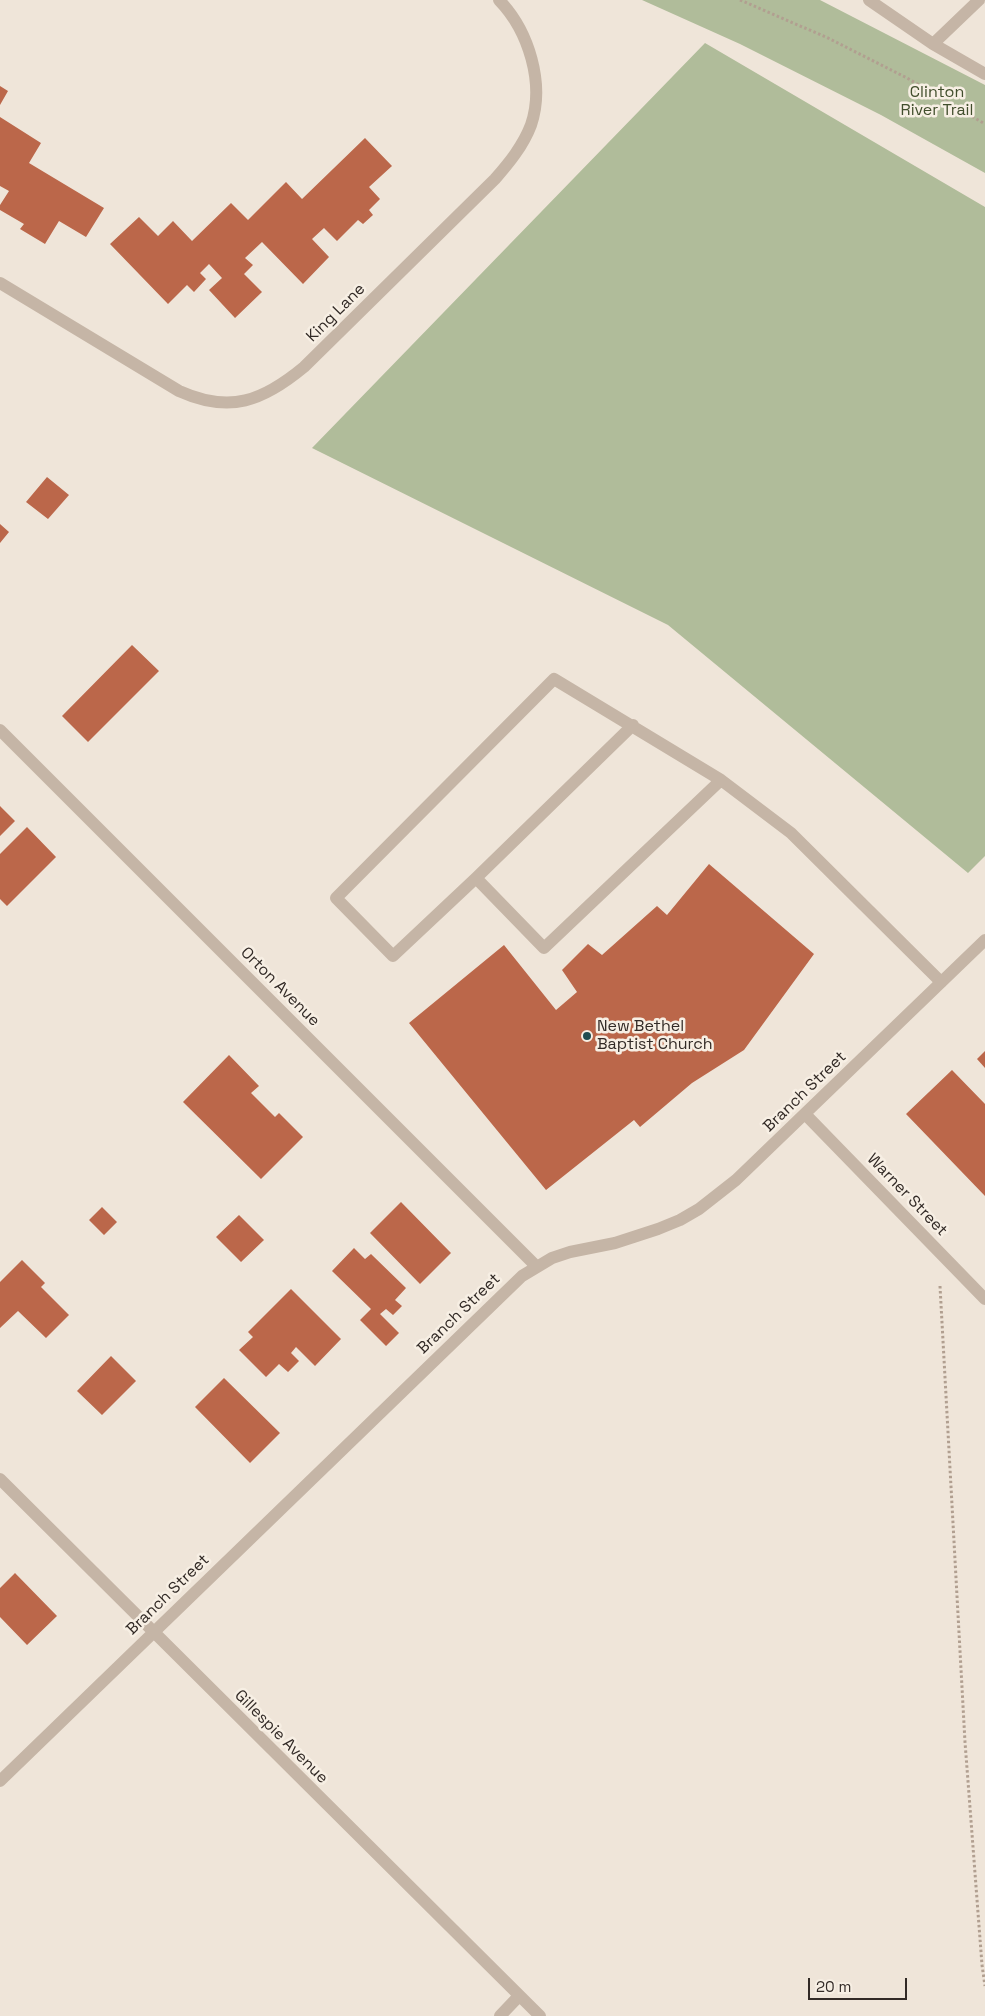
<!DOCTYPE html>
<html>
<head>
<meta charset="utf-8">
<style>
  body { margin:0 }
  #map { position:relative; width:985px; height:2016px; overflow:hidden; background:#efe5d9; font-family:"Space Grotesk",sans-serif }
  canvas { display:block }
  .scale { position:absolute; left:808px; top:1978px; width:99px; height:22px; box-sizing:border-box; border:2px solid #322a26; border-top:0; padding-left:6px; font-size:15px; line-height:18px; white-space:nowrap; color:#322a26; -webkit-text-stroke:4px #f7efe4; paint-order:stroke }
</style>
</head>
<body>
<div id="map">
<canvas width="985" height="2016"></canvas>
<div class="scale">20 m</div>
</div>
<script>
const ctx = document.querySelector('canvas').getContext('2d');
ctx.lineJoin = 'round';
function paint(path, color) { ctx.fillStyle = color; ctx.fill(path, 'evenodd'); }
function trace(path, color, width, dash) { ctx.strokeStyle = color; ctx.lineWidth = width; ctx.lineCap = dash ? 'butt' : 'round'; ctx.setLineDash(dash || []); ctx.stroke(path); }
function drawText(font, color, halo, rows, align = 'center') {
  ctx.font = font + ' "Space Grotesk",sans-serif'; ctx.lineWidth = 5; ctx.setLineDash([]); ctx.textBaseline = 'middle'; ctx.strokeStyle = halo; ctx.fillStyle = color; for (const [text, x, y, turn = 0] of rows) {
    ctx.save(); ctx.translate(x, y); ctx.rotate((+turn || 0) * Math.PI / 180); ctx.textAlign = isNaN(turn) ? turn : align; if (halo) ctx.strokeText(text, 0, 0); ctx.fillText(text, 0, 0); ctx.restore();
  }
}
paint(new Path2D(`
  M642,0H820L985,85V173L881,115L740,44Z
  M705,43L985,207V856L968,873L668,625L312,448Z`), '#b0bc9a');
paint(new Path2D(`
  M0,86L8,91L0,105Z
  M0,117L41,143L29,163L104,208L86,237L59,221L45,244L20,229L24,224L0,210V205L9,191L0,186Z
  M365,138L392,166L369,187L380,199L369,210L373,215L363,224L358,220L337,241L324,228L312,239L329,257L303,284L262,242L245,258L253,265L244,274L262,292L235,318L209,290L222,278L209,264L200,273L206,279L194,292L187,285L168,304L110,244L139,217L158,236L173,221L192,241L231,203L248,220L286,182L302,199Z
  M47,477L69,495L48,519L26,502Z
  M0,524L9,532L0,543Z
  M132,645L159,671L88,742L62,716Z
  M0,806L15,821L0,836Z
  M27,827L56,857L7,906L0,899V854Z
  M709,864L814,954L744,1050L692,1083L640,1127L634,1120L546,1190L409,1023L504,945L556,1010L577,992L562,970L588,944L602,955L657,906L667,915Z
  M985,1051V1068L977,1059Z
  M229,1055L259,1086L251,1093L275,1117L279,1113L303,1137L261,1179L183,1102Z
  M952,1070L985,1104V1196L906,1114Z
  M401,1202L451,1253L420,1284L370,1233Z
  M102,1207L117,1222L104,1235L89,1220Z
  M239,1215L264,1240L241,1262L216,1237Z
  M354,1248L365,1259L371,1254L406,1288L395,1300L402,1306L393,1315L386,1309L380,1314L399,1333L386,1346L360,1320L371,1309L332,1271Z
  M22,1260L45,1283L41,1287L69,1315L46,1338L18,1311L0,1328V1282Z
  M291,1289L341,1339L315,1366L296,1347L291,1353L299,1361L288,1372L279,1364L266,1377L239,1350L253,1337L248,1332Z
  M111,1356L136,1381L102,1415L77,1391Z
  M224,1378L280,1433L250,1463L195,1407Z
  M15,1573L57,1616L27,1645L0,1617V1588Z`), '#bb674a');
trace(new Path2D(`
  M740,0L828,38L907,78L985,124
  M940,1286L965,1742L982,1965L985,1986`), '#b19f90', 3, [2.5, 2.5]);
trace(new Path2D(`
  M633,725L476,878L393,956L336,898L554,679L721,780L791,833L941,982
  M476,878L544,948L721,780`), '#c5b5a6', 12);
trace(new Path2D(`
  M869,0L933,44L985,74
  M933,44L979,0
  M0,283L179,391C230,414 263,401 304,367L495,179C509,163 523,146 531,125C545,84 529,31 499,0
  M0,730L536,1266
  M805,1114L985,1299
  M0,1479L540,2016
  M0,1781L522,1276L552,1258L570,1252L615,1243L658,1229L680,1220L699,1209L736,1180L985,940
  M500,2016L519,1996`), '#c5b5a6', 12);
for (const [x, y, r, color] of [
  [587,1036,5,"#204c50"]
]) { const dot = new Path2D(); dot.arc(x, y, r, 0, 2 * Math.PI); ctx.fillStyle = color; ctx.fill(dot); trace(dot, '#f7efe4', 2); }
drawText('16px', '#414e2c', '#f7efe4', [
  ["Clinton",937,93],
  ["River Trail",937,111]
]);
drawText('16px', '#322a26', '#f7efe4', [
  ["King Lane",336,313,-45],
  ["Orton Avenue",280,987,45],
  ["Branch Street",805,1092,-44],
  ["Warner Street",907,1195,46],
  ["Branch Street",459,1314,-44],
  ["Branch Street",168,1595,-44],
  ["Gillespie Avenue",281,1737,45]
]);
drawText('16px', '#322a26', '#f7efe4', [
  ["New Bethel",597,1027],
  ["Baptist Church",597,1045]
], 'left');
</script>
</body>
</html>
